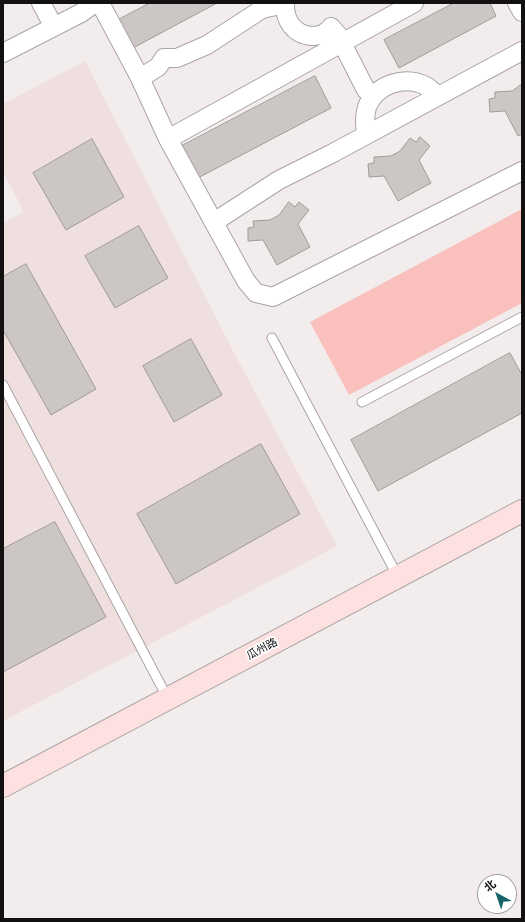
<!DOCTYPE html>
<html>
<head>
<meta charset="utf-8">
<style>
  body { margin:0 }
  #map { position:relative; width:525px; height:922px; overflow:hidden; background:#f3ecec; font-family:"Public Sans","Noto Sans SC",sans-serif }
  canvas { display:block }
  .frame { position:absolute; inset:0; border:4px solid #121010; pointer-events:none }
  .north { position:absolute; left:477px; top:874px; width:40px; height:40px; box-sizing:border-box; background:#fff; border:1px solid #a09f9f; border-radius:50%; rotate:320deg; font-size:11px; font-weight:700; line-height:16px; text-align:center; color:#121010 }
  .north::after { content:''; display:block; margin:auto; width:14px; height:18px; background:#17656b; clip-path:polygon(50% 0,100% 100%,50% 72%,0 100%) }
</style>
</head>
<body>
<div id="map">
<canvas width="525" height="922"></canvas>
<div class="frame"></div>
<div class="north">北</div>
</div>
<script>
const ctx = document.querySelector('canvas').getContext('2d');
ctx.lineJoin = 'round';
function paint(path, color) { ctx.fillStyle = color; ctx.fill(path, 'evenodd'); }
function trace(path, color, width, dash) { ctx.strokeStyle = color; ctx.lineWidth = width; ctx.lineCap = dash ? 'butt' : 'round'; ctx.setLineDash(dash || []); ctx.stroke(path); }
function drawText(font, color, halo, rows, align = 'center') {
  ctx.font = font + ' "Public Sans","Noto Sans SC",sans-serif'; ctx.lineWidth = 3.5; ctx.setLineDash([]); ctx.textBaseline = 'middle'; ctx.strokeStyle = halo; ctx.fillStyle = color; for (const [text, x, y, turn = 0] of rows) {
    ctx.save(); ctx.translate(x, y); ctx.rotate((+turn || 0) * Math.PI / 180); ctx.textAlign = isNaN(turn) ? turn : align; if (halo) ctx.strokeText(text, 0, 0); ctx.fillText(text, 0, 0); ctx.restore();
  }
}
paint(new Path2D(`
  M85,61L232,349L337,546L3,721V223L24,212L3,171V104Z`), '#efdfde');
paint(new Path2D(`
  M522,209V303L349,395L310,322Z`), '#f9c0bd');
const building = new Path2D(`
  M150,3H217L133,48L118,20Z
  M454,3H490L496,16L399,68L384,40Z
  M315,76L331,108L194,180L178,148Z
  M522,84V134L518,136L505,111L490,112L489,99L495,98V92L512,91Z
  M420,137L430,146L419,160L431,183L398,201L384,176L369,177L368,164L374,163V157L391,156L400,151L410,138L416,142Z
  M92,139L124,197L66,230L33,173Z
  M289,202L295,207L299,202L309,210L298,224L310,247L277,265L263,240L248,241V228L254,227L253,221L270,220L279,215Z
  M139,226L168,278L115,308L85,256Z
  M26,264L96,389L51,415L3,330V277Z
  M191,339L222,395L174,422L143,366Z
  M510,353L522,375V413L378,491L351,440Z
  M261,444L300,514L176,584L137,514Z
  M55,522L106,617L3,672V549Z`);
paint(building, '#ccc6c5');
trace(building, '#a09a9a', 1);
const lane = new Path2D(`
  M272,338L398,577
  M3,385L168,699
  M362,402L522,317`);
const street = new Path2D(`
  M41,3L54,27
  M100,3L140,78L168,139L246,281L256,293L273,297L522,171
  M285,3C284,20 294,35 312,36C320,36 326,34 331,27L338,35L366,90L375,95
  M517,3L522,12
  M3,53L81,13L95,3
  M140,78L158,67L164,58H177L207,45L262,9L285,4
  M366,135C365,125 364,117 367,107C376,84 405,75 426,86C431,89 434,93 438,96
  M168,139L414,3
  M214,222L279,180L333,153L522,51`);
const secondary = new Path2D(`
  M3,786L522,511`);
trace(lane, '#aaa4a4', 11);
trace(street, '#aaa4a4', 20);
trace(secondary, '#aaa4a4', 24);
trace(lane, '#fff', 9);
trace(street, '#fff', 18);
trace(secondary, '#fde1e0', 22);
drawText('11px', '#121010', '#fff', [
  ["瓜州路",262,649,-28]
]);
</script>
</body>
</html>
